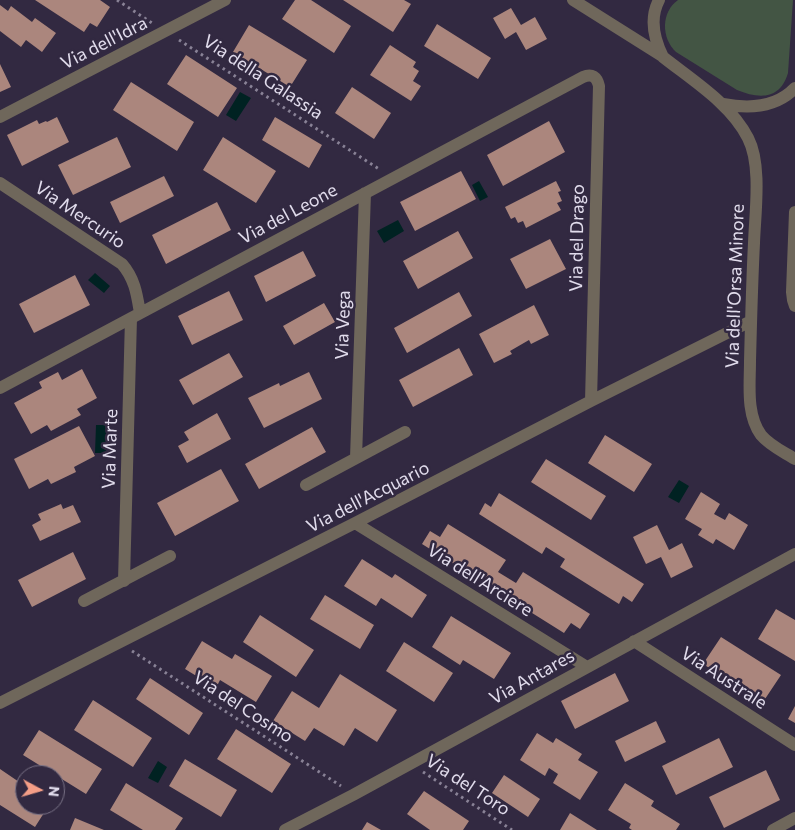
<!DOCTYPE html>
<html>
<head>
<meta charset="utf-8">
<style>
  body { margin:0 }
  #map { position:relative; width:795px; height:830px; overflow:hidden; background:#322941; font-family:Commissioner,sans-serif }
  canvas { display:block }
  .north { position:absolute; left:15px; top:765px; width:50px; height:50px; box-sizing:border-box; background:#322941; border:1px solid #787185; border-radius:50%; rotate:96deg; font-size:14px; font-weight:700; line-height:20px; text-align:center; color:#e1dcec }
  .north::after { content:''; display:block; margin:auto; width:18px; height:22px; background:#f49e87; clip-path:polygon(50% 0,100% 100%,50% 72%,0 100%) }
</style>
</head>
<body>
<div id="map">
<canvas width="795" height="830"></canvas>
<div class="north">N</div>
</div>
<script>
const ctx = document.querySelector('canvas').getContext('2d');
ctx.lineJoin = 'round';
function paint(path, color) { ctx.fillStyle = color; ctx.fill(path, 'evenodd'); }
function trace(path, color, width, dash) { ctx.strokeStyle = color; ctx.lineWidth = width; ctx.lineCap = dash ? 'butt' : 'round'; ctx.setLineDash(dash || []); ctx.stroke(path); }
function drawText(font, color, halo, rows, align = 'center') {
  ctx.font = font + ' Commissioner,sans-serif'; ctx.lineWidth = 5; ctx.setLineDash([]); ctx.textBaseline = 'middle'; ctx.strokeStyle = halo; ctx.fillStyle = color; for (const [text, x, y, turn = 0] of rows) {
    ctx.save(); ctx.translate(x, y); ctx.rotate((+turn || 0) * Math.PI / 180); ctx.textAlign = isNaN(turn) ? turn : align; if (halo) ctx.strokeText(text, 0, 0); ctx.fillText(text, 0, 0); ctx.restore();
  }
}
paint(new Path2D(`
  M678,0H793L788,73C780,100 759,99 737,90L676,52C661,38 661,12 678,0Z`), '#435544');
paint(new Path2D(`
  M240,92L251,98L236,121L226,115Z
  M479,181L488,197L480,201L472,185Z
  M398,220L404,231L384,243L377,231Z
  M95,273L110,286L104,293L88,280Z
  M96,425H108L107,453H95Z
  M679,480L689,486L679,503L668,497Z
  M158,761L167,767L158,783L148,778Z`), '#022');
paint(new Path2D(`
  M35,0H100L110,7L97,27L90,23L84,32Z
  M295,0H311L351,26L334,53L282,19Z
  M343,0H404L411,4L393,32Z
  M0,5L8,11L11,6L32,22L35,18L56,33L42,52L26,40L21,47L0,31Z
  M511,8L521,25L535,17L547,39L526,50L516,32L505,39L493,18Z
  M437,24L491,58L478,79L424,46Z
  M249,25L307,60L290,87L233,52Z
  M390,45L416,62L413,67L419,71L413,81L421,86L411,101L370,75Z
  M186,55L237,88L218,117L167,84Z
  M0,64L11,87L0,92Z
  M131,82L194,122L177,151L113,110Z
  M352,87L391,113L374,139L335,113Z
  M57,117L69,142L22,166L7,135L37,120L39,124L46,121L47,122Z
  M275,117L322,145L309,168L262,140Z
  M549,121L565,152L503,186L487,155Z
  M117,137L131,167L73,195L58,165Z
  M223,137L276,171L256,203L203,170Z
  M461,171L476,199L415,231L400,202Z
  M164,176L174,196L120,223L110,202Z
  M556,181L561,191L558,192L562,201L557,203L561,210L526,228L523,221L518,223L515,217L511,219L505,207Z
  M217,202L231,230L166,264L152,235Z
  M458,231L473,258L418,289L403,261Z
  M550,239L566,269L526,289L510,259Z
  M303,251L316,276L266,302L254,276Z
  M75,275L90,305L34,333L19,304Z
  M229,291L243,320L192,345L178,316Z
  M459,292L472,316L407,353L394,328Z
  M324,303L335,322L294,345L283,326Z
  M534,305L549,335L531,344L529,340L510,351L512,354L494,363L479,334Z
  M459,348L473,375L413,407L399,380Z
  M229,353L243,377L193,405L179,380Z
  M82,369L97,398L77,409L81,415L51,431L47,425L31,434L14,403L42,388L39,382L58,372L62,380Z
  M309,372L322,399L264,428L248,398L279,383L280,386Z
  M217,413L231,439L187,463L178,446L189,440L184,432Z
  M79,426L95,456L74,467L76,472L51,484L48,479L29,489L14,459Z
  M312,427L326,452L259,489L245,464Z
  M605,435L652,464L634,492L588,463Z
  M546,459L606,496L591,520L531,482Z
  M221,469L239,501L175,536L157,503Z
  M701,492L720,504L714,514L725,520L729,513L748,525L734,550L716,539L713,544L698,535L702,529L685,519Z
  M499,493L644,584L632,602L623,596L619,604L560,567L565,559L546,547L542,554L479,514L485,503L491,507Z
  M61,504L63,509L73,505L81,522L40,541L32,525L41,520L38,514Z
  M448,524L506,560L498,572L516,583L523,572L590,614L580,629L571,623L564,633L422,544L430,531L440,537Z
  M657,525L669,550L682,543L693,567L671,578L661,557L646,564L633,537Z
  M73,552L86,579L32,607L18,580Z
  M362,559L392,578L395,574L427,595L412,618L381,598L376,606L344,586Z
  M325,595L374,625L360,649L310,619Z
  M776,609L795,620V661L758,639Z
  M260,615L314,650L296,677L243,642Z
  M451,616L511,653L494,679L463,660L460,665L432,647Z
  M721,637L781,675L763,702L703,664Z
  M202,641L232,659L235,654L272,676L256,702L220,680L216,688L185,669Z
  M404,642L453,673L434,702L386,671Z
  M615,673L629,701L575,729L561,701Z
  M340,674L397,710L377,742L355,728L344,746L314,728L305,741L273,721L292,691L319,708Z
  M150,678L203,713L189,735L136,699Z
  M93,700L152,738L133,767L74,730Z
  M795,706V723L788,719Z
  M656,721L666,742L625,762L615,741Z
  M236,729L291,764L272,793L217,759Z
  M39,730L102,769L86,794L23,755Z
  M537,733L553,743L556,738L582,754L578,760L598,772L580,800L553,783L558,774L549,768L545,776L520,760Z
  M719,738L733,767L676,795L662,766Z
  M185,759L237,790L221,817L169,786Z
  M0,769L25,786V805H49L35,827L0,805Z
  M766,770L780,800L724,828L709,797Z
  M504,775L540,799L528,817L492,793Z
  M126,783L183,818L175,830H143L110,810Z
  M625,783L654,801L651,806L680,824L676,830H632L629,828L631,824L608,810Z
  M424,791L469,821L463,830H430L407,814Z
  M570,813L597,830H560Z
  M75,818L104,830H70Z
  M367,822L381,830H362Z`), '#ab867d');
trace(new Path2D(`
  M117,0L152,23
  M179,40L379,169
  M132,651L341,786
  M423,772L512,830`), '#898296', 3, [2.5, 4]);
trace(new Path2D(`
  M573,0L662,56
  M659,0C649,19 654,39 663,57C692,80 731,104 748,138C762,165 755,213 754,243C752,282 751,322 750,361C750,385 746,414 761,435C770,446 784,452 795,459
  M723,104C749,109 776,108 795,88
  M0,117L225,0
  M0,183L122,264C135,279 137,295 140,313
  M795,212L792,292L793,300L795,306
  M0,388L583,77C592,73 597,77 599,86L591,401
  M356,458L365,193
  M306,485L405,432
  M355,523L587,667
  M124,581L131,318
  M84,601L170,556
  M634,641L795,745
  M0,703L355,523L591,401L751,321
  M285,830L353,795L795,554
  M773,830L795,818`), '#6f675b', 12);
drawText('18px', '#e1dcec', '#322941', [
  ["Via dell'Idra",104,43,-27],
  ["Via della Galassia",263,77,33],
  ["Via del Leone",288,214,-28],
  ["Via Mercurio",80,215,34],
  ["Via del Drago",577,238,-89],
  ["Via dell'Orsa Minore",735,286,-88],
  ["Via Vega",343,325,-88],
  ["Via Marte",110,449,-88],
  ["Via dell'Acquario",368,497,-27],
  ["Via dell'Arciere",480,580,32],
  ["Via Antares",532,677,-29],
  ["Via Australe",724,678,33],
  ["Via del Cosmo",243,707,33],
  ["Via del Toro",468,785,33]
]);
</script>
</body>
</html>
